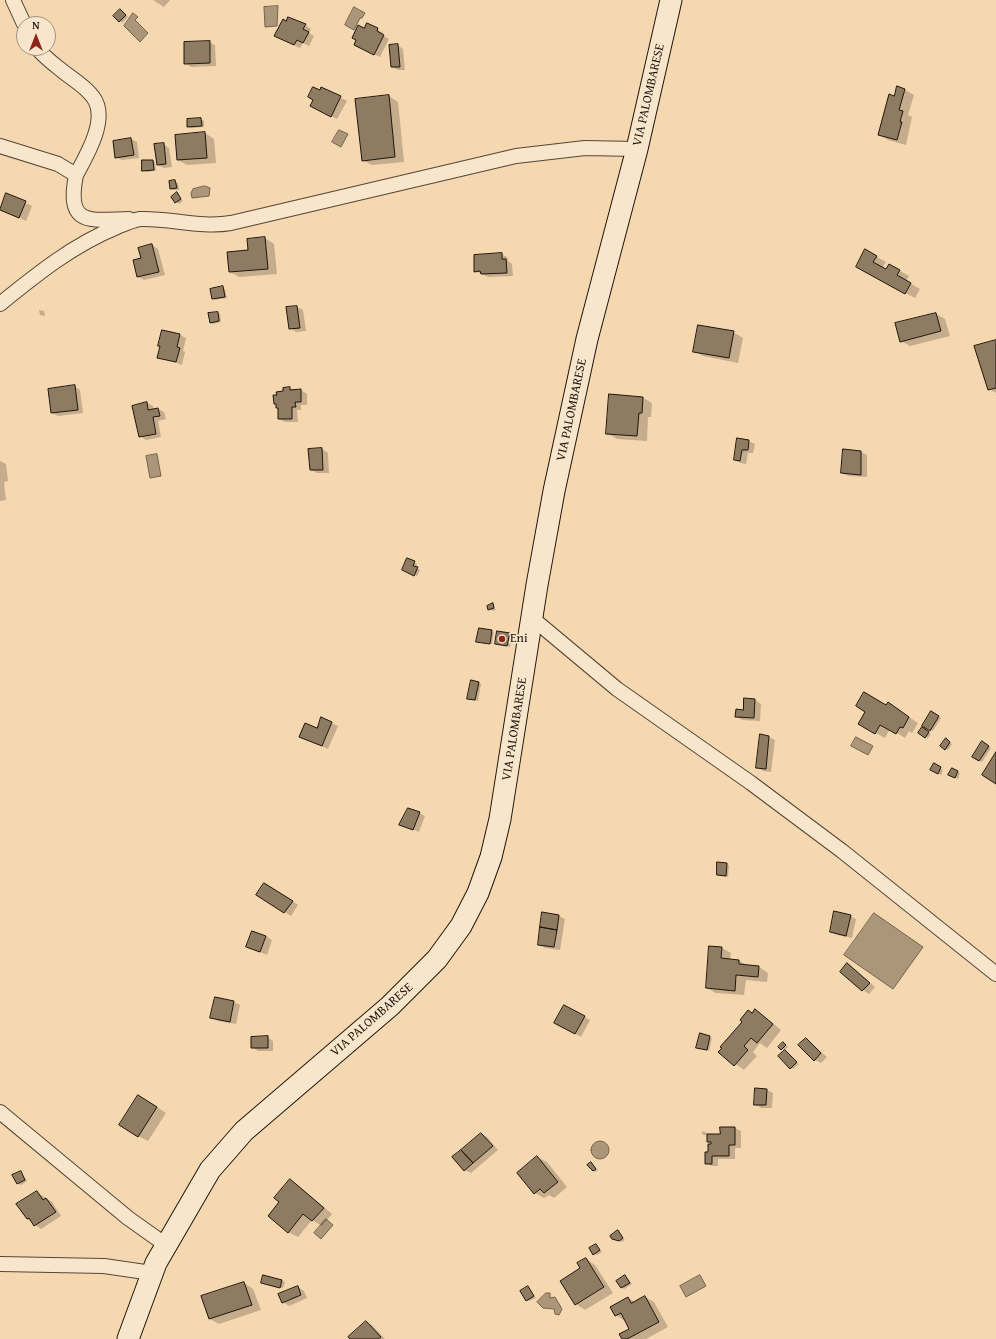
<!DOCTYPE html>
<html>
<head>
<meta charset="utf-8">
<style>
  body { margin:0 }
  #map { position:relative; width:996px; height:1339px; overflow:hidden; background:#f5d8b0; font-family:"Gentium Book Plus",serif }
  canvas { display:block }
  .north { position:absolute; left:16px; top:16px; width:40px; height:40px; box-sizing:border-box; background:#f8e6cc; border:1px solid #a19380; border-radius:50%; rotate:0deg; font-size:11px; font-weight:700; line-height:16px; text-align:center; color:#1e160d }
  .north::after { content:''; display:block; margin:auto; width:14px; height:18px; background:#8f2418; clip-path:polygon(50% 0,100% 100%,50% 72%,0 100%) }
</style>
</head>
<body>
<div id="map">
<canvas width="996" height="1339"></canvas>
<div class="north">N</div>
</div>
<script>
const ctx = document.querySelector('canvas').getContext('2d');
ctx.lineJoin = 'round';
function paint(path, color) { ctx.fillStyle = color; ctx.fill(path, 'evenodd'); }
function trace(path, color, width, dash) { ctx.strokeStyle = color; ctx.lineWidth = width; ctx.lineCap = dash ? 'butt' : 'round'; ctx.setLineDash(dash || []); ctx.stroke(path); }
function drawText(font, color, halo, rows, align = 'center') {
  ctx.font = font + ' "Gentium Book Plus",serif'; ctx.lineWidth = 3; ctx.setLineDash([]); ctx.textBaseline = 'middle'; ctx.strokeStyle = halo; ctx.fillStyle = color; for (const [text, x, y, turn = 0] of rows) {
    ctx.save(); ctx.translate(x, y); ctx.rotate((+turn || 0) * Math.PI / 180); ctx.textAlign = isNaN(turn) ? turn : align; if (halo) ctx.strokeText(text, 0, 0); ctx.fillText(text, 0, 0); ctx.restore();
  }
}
const water = new Path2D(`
  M278,6L277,26L265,27L264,7Z
  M354,7L365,13L362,18H360L354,30L345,25Z
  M133,13L138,17L135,20L148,33L140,42L124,26Z
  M339,130L348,134L341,147L332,142Z
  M205,186L210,188L209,196L192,198L191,193L193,189Z
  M157,454L161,476L150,478L146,456Z
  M856,737L873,746L868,755L851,746Z
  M874,913L923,947L893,989L844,955Z
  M591 1150a9 9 0 1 1 18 0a9 9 0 1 1-18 0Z
  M326,1219L333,1225L321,1239L314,1233Z
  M700,1275L706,1286L686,1297L680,1286Z
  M546,1293H550V1298L555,1297L562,1309L559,1315L555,1314L554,1309L543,1308L537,1302Z`);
paint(water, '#ac9679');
trace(water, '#73634e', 1);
paint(new Path2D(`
  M153,0H170L164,7Z
  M121,10L128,17L122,23L115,16Z
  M368,24L383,33L382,35L389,39L380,57L361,48L358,40Z
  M305,25L311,29L309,33L314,36L309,46L303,43L300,48L281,39Z
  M209,42L215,45L216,66L191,67L185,63Z
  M397,45L403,49L405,70H398L392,67Z
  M322,88L347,101L337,119L317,109L314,100Z
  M905,90L914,95L908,115L912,117L906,145L888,140L879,134L895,97Z
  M389,96L398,102L404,162L372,165L362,160Z
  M201,119L204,121V127L191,128L188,127V120Z
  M205,133L214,139L216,163L187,165L178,160Z
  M131,139L137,142L139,158L122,160L116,157Z
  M163,144L169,148L172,167L164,168L158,165Z
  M153,161L155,162L156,171L146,172L143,170Z
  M175,181L178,183L179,190H174L171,189L170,182Z
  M177,193L183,201L179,204L172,197Z
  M6,194L32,206L26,221L0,209Z
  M265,238L274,244L277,274L239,277L230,272Z
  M152,245L158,249L165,275L144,280L138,277L142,259Z
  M866,251L886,262L882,268L886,270L889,265L909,276L906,281L920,289L915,298L866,272Z
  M502,254L508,258V261L512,264L513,276L488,277L475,271Z
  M222,288L225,289L227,298L215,300L212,298Z
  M297,307L303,310L306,331L296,332L290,328Z
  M39,310L44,311L45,316L40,315Z
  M217,313L220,314L221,322L213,324L211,322Z
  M936,314L945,319L950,336L910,346L901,341Z
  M733,332L743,338L738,363L703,356L694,351Z
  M180,335L186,338L183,351L185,352L182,365L159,357Z
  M996,341V393L989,389Z
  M74,386L80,390L83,413L58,416L52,413Z
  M289,388L294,391L301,390L307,394V405H301V410H297L298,422H285L279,419V408L275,403Z
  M643,398L652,403L651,417H648L647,441L617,439L607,433Z
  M147,403L153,406V410L158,409L164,412L166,419L158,421L161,437L146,440L140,436Z
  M748,441L755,444L753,453H748L746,464L741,463L735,460Z
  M322,449L328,453L329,473H317L311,470Z
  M861,452L867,455V477L848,476L842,473Z
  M0,461L6,464L8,481L4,482L6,500L0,501Z
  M408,559L417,564L416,568L420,570L417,576L405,571Z
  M493,605L496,610L492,611L488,606Z
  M491,631L494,632L492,644L478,641Z
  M509,634L512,636L510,647L496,643Z
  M479,683L481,684L478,701L471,700L468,698Z
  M745,699L755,700L761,704L760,721L742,720L736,716L744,711Z
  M886,707L897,709L918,723L912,733L909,731L905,738L890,729L885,738L859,724L866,711Z
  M931,712L941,718L933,731L923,725Z
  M322,719L338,726L328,749L301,737L318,729Z
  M922,729L931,734L928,738L919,733Z
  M769,737L775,740L771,772L763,771L757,767Z
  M946,740L952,744L948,750L941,746Z
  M982,743L991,748L982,762L973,757Z
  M935,765L943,770L941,775L932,770Z
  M952,769L960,773L958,779L950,775Z
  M419,813L425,816L419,832L401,824Z
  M726,864L729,865L728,877L718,875Z
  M271,887L298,905L291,916L258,894Z
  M559,916L565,919L560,950L545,948L539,945Z
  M850,916L856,919L852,938L837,935L831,932Z
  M266,936L272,940L267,955L247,947Z
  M722,948L731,953L730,960L739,961L749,966L759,967L768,973L767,982L746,980L744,995L716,993L707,988Z
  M848,964L875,987L869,994L863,990Z
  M234,1002L240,1005L236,1024L218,1021L212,1017Z
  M565,1006L590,1020L581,1037L556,1022Z
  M749,1011L753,1013L755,1011L764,1016L781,1030L767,1048L760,1043L753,1052L757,1056L744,1070L719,1052L744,1022Z
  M700,1035L712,1038L709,1051L700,1049Z
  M267,1037L273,1041V1051H258L252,1047Z
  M806,1039L827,1057L821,1063L815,1060Z
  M783,1043L788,1047L784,1051L799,1064L793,1069L790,1068L785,1051L779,1047Z
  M767,1090L773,1093L772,1108H761L755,1104Z
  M148,1101L166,1113L148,1141L138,1136Z
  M721,1128H735L741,1131V1148H735V1159H718V1166H712L706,1163L714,1145L708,1141V1136L702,1134V1131L707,1133V1135H721Z
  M481,1134L487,1137L498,1150L471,1173L465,1170Z
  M537,1157L547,1162L567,1187L554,1198L549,1195L544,1198L535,1193Z
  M591,1163L598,1170L596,1172L593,1171Z
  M21,1172L27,1181L21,1185L18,1183Z
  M290,1181L299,1186L332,1214L322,1226L312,1220L298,1237L288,1232L281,1202Z
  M37,1192L52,1202L61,1216L41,1229L27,1219Z
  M618,1232L625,1240L622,1242L613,1239Z
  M596,1245L602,1252L597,1255L594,1254Z
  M586,1259L595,1265L613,1293L585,1310L576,1304L561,1281L582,1268Z
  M263,1276L285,1282L283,1288L265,1284Z
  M625,1276L632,1284L624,1289L622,1287Z
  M244,1283L253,1289L261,1310L219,1324L210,1319Z
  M298,1287L304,1291L307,1298L289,1306L283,1302Z
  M528,1288L536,1298L529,1301L527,1300Z
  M645,1297L654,1302L668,1327L646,1339H623L630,1329L625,1321L616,1315L628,1298L635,1302Z
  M366,1322L372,1325L385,1339H352Z`), '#0003');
const building = new Path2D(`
  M120,9L126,15L119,22L113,16Z
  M288,17L306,24L303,29L309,32L303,43L297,40L294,45L274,36L283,19L286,21Z
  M367,23L378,28L377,31L384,35L374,55L354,45L356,40L352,38L358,25L364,28Z
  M210,41V63L184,64V42Z
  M398,44L400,67H391L389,45Z
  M897,86L905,89L899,110L903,111L900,122H902L897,140L878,135L889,94L894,96Z
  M313,87L320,90L321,87L341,96L331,117L310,106L313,100L308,97Z
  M389,95L395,157L362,161L355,99Z
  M201,118L202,126L187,127V119Z
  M205,132L207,158L177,160L175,135Z
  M131,138L134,155L115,158L113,141Z
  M164,143L166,164L157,165L154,144Z
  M142,160H153L154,170L142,171Z
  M175,180L177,188L170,189L169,181Z
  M177,192L181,199L175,203L171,197Z
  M6,193L26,201L19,218L0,210Z
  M265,237L268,269L229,272L227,252L248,250L247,239Z
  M152,244L159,272L137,277L133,260L141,258L138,248Z
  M865,249L877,256L873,262L886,269L889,264L900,270L897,275L911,283L905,294L856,267Z
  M502,253V259H506L507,273L481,274L480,271L474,272V255Z
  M223,286L225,297L212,299L210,289Z
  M297,306L300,328L289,329L286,307Z
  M218,312L219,321L210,323L208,313Z
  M936,313L941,331L900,342L895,323Z
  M698,325L734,331L729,358L693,352Z
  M162,330L180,334L177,347L180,348L176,362L157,358L160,346H158Z
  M996,340V388L988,390L974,346Z
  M75,385L78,410L51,413L48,389Z
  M290,387V390L301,389V402H295L296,407H292V419H278V408H276V404H274L273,395H277L276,392L283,391V388Z
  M609,394L643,397L642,413H639L637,436L606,434Z
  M147,402L148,410L158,408L160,416L153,417L156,434L139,437L132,406Z
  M737,438L749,440L748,450H742L740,461L734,460Z
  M322,448L323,470H310L308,449Z
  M843,449L861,451V475L841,473Z
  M407,558L415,561L413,566L418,567L414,576L402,570Z
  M493,603L494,608L488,610L487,606Z
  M479,628L492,630L490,644L476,642Z
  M497,631L510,633L507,646L495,644Z
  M471,680L479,682L475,700L467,699Z
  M864,692L886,705L888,702L909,717L903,728L900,727L896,734L880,725L875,734L858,724L865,712L856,706Z
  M744,698L755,699L754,718L735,717L736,709L743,710Z
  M931,711L939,716L930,731L922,726Z
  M321,717L332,722L322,746L299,737L305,723L317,728Z
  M922,727L929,732L925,738L918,733Z
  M760,734L769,736L766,769L756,768Z
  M946,738L950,742L945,750L940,746Z
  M982,741L989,746L979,761L972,757Z
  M996,752V784L982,775Z
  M934,763L941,767L938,774L930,770Z
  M952,768L958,771L955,778L948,775Z
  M408,808L420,812L413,830L399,825Z
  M717,862L727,863L726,876L717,875Z
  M264,883L293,901L284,913L256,895Z
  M834,911L851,915L846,936L830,932Z
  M542,912L559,915L557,930L540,927Z
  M540,927L557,930L554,947L538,945Z
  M252,931L266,936L260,952L246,947Z
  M709,946L722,947L721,958L739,960V964L759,966L758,977L736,975L735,991L706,988Z
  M847,963L870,983L862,991L840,972Z
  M215,997L234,1001L230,1022L210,1018Z
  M564,1005L585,1016L575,1034L554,1023Z
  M755,1009L773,1024L757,1043L751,1038L744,1046L748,1050L734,1066L718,1052L722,1048L720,1047L742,1022L740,1020L748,1010L752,1013Z
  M700,1033L710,1036L707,1050L696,1048Z
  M268,1036V1048H251V1037Z
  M806,1038L821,1053L814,1061L798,1045Z
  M783,1042L786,1045L781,1050L778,1047Z
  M785,1050L797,1062L790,1069L778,1056Z
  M755,1088L767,1089L766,1105H754Z
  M138,1095L157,1107L138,1137L119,1125Z
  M720,1127H735V1145H729V1156H712V1164H705V1152H708V1144H711V1142H707V1134H720Z
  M481,1133L493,1146L473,1163L461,1150Z
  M461,1150L473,1163L464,1171L452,1157Z
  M537,1156L558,1182L544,1193L540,1189L534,1194L517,1173Z
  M591,1162L596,1169L593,1171L587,1165Z
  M21,1171L25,1180L17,1184L12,1175Z
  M290,1179L324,1208L312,1221L303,1214L288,1233L268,1216L279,1202L274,1198Z
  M37,1191L43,1200L46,1198L56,1212L34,1226L29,1218L27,1219L16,1204Z
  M618,1230L623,1238L619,1241L612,1239L610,1236Z
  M596,1244L600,1250L593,1255L589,1248Z
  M586,1258L604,1287L575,1305L560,1281L580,1268L577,1263Z
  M263,1275L282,1280L280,1288L261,1283Z
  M625,1275L630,1283L621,1288L616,1281Z
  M244,1282L252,1305L209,1319L201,1296Z
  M298,1286L301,1295L282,1303L278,1294Z
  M528,1286L534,1296L526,1301L520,1291Z
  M645,1296L659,1322L627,1339H622L619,1334L629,1329L621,1313L615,1316L610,1307L628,1297L631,1303Z
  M366,1321L381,1337L378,1339H350L348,1337Z`);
paint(building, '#8e7b62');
trace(building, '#1e160d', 1);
const minor = new Path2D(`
  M13,0L24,24
  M37,48C45,58 55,65 65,73C74,80 86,87 93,97C109,118 87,155 76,175
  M0,146L58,164L76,175C66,227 89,220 129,219
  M0,304C37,274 73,245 117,227C124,224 133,220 140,219C171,218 200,228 231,223L516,156L585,148L637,149
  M532,618L617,689L751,783L842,851L996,974
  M0,1112L128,1218L166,1245
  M0,1264L104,1266L152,1273`);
const secondary = new Path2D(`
  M128,1339L156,1263L210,1170L244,1131L390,1006L437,959L461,926L478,893L491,857L500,819L537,585L554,491L587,339L637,149L671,0`);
trace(minor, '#544636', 16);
trace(secondary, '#1e160d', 23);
trace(minor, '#f8e6cc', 14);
trace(secondary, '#f8e6cc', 21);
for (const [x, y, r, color] of [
  [502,639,4,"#8f2418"]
]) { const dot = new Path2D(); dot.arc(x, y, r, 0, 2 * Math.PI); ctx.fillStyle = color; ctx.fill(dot); trace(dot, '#f8e6cc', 1.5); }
drawText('13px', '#1e160d', '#f8e6cc', [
  ["VIA PALOMBARESE",649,95,-77],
  ["VIA PALOMBARESE",572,410,-78],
  ["VIA PALOMBARESE",515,729,-81],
  ["VIA PALOMBARESE",372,1020,-41]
]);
drawText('13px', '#1e160d', '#f8e6cc', [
  ["Eni",510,639]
], 'left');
</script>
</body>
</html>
